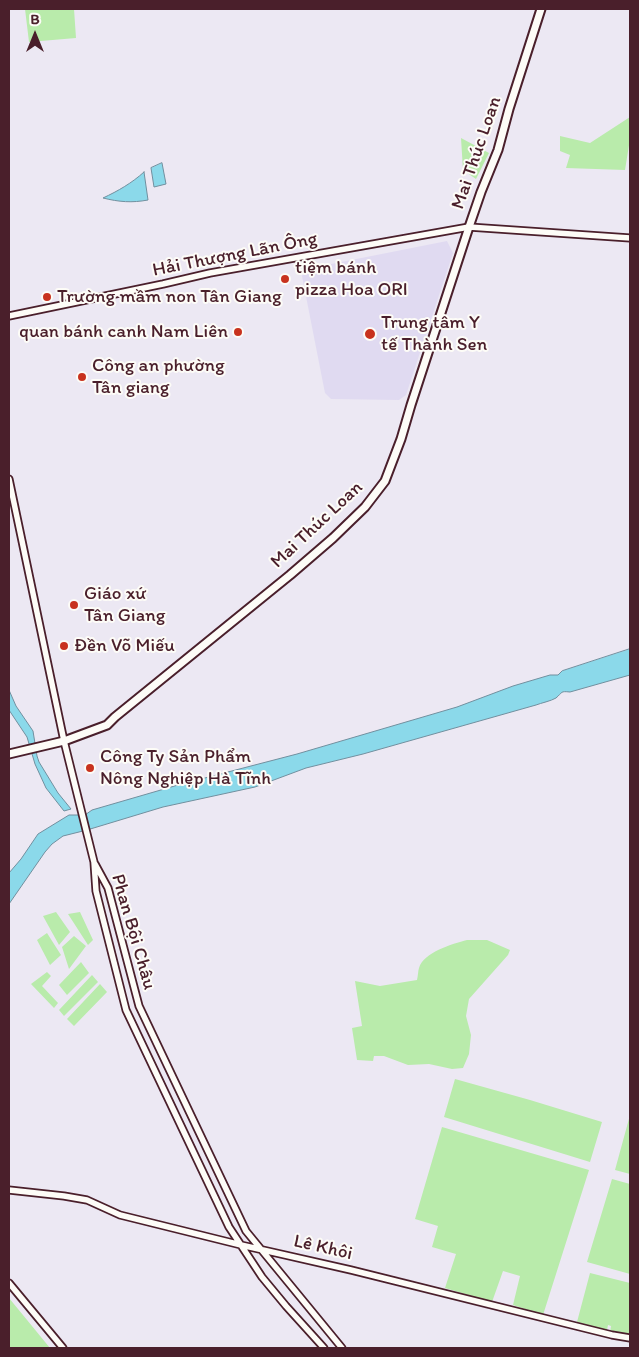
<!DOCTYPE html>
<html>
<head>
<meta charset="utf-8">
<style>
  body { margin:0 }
  #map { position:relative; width:639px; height:1357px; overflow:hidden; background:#ece8f3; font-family:Itim,sans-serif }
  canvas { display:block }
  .frame { position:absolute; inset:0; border:10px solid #4a1f2b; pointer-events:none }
  .north { position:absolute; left:10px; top:10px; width:50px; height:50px; -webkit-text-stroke:4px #fdfcf7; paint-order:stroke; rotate:0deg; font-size:14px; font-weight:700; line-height:20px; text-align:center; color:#4a1f2b }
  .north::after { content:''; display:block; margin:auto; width:18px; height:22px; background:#4a1f2b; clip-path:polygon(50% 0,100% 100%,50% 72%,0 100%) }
</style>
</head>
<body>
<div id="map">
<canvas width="639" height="1357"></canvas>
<div class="frame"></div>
<div class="north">B</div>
</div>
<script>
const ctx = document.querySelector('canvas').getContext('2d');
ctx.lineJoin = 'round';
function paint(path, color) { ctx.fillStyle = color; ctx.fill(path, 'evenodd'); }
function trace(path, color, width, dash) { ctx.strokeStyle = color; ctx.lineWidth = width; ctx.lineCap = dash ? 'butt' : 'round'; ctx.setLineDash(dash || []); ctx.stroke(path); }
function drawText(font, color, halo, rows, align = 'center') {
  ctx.font = font + ' Itim,sans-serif'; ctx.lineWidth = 4; ctx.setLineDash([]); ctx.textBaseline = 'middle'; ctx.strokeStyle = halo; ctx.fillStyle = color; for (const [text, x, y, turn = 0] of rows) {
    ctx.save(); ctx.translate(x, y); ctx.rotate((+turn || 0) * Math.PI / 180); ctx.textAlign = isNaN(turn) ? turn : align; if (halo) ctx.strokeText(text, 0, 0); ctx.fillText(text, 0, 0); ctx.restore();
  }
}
paint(new Path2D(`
  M447,241L453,253L406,395L399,400L331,399L325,393L302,276L306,269Z`), '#e0daf1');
paint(new Path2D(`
  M25,9H74L76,38L29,42Z
  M630,117V139L625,170L566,168L570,155L560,151V136L590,143Z
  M461,138L489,153L476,179L463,170Z
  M56,912L70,932L59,945L43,916Z
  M80,912L93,940L88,945L68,914Z
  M47,933L61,955L50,965L37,940Z
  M74,936L86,946L69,969L62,947Z
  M467,940H487L510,950L508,955L469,999L466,1016L471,1035L469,1054L463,1068L452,1069L429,1064L408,1065L384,1056H374L373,1061L357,1060L352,1028L362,1026L355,981L380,986L417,980C418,976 418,971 419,968C424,952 452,944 467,940Z
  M81,962L89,973L67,995L59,985Z
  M47,972L51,976L42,986L58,1003L54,1008L31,984Z
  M92,975L98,982L64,1016L59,1010Z
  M100,984L107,992L74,1026L67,1019Z
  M455,1079L530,1100L602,1122L590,1162L444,1117Z
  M630,1115V1174L615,1170Z
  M442,1127L589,1170L543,1315L513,1305L520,1276L503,1271L492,1302L445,1288L456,1254L432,1247L438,1226L415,1219Z
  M612,1179L630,1184V1274L587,1262Z
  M590,1273L630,1283V1338L610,1332L611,1326L608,1325L607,1330L577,1322Z
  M9,1298L50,1348H9Z`), '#b9ebab');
const water = new Path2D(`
  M162,163L166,184L154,187L151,168Z
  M144,172L148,200C132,203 119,202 103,198C118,191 132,183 144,172Z
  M630,649V675L570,692C560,691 563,692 556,698C551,701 541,703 536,705L363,754L306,768L255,787L163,807L87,830L63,836L52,844L45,852L9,904V873L21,859L38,834L69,815H85L92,810L178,785L297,754L457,707L513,686L550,675H558L562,671Z
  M9,690L16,706L33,731L37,756L39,762L58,793L71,809L64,811L46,788L35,764L27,737L9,710Z`);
paint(water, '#8bd9ea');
trace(water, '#718f9e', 1);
const minor = new Path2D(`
  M9,316L163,284L210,273L469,227L630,238
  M9,479L64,741L94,862L96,891L126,1010L229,1227L262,1277L286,1306L324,1348
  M95,864L108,888L139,1006L246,1231L342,1348
  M9,1190L64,1196L87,1200L120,1215L241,1245L351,1270L612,1335L630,1338
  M9,1283L63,1348`);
const major = new Path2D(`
  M9,754L64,741L107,725L115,717L290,575L333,538L365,507L385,481L401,439L411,405L469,227L481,192L498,150L509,109L541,9`);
trace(minor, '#4a1f2b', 9);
trace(major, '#4a1f2b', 11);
trace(minor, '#fdfcf7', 5.5);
trace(major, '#fdfcf7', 7);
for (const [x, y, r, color] of [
  [285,279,5,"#c8321e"],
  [47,297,5,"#c8321e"],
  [238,332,5,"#c8321e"],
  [370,334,6,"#c8321e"],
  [82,377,5,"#c8321e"],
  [74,605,5,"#c8321e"],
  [64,646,5,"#c8321e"],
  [90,768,5,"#c8321e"]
]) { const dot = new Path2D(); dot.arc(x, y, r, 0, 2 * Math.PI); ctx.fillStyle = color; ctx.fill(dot); trace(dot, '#fdfcf7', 2); }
drawText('19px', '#4a1f2b', '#fdfcf7', [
  ["Mai Thúc Loan",477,153,-71],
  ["Hải Thượng Lãn Ông",235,255,-11],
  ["Mai Thúc Loan",317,525,-43],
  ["Phan Bội Châu",133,932,74],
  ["Lê Khôi",323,1248,13]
]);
drawText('19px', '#4a1f2b', '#fdfcf7', [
  ["tiệm bánh",295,268],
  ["pizza Hoa ORI",295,290],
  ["Trường mầm non Tân Giang",57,297],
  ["Trung tâm Y",381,323],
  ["tế Thành Sen",381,345],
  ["quan bánh canh Nam Liên",228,332,"right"],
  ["Công an phường",92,366],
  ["Tân giang",92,388],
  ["Giáo xứ",84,594],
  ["Tân Giang",84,616],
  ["Đền Võ Miếu",74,646],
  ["Công Ty Sản Phẩm",100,757],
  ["Nông Nghiệp Hà Tĩnh",100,779]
], 'left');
</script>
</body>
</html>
